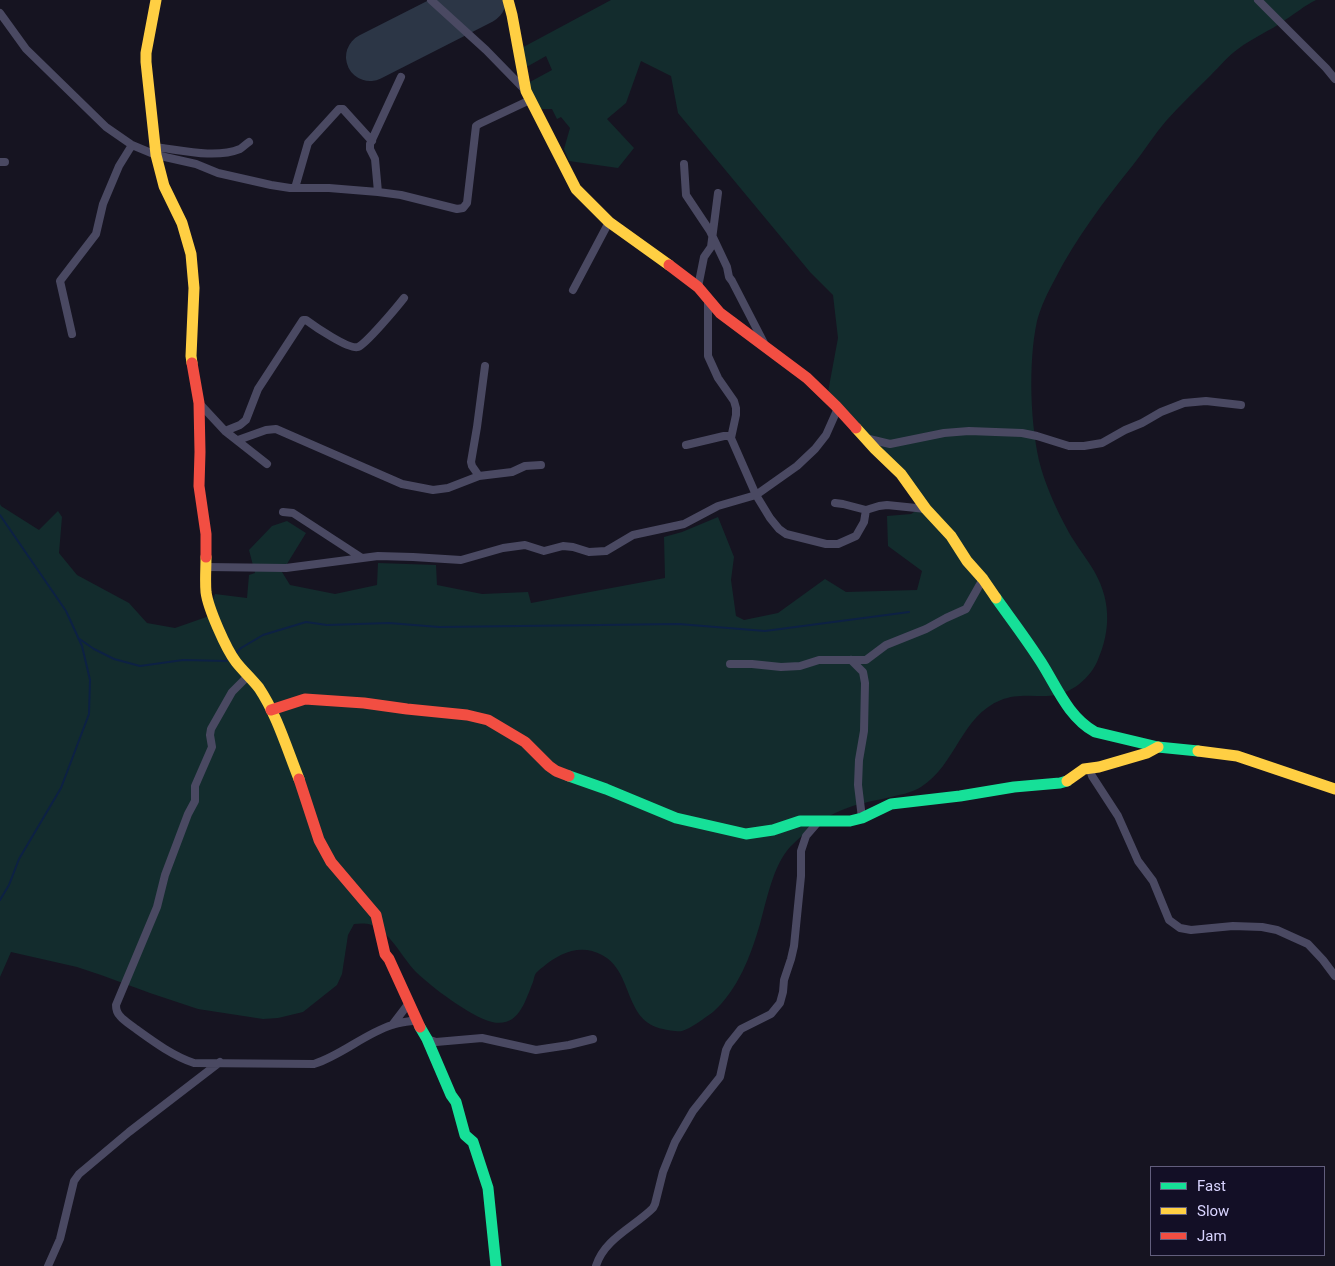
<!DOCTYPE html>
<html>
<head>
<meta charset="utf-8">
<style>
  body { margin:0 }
  #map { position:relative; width:1335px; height:1266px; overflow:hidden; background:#161421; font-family:Roboto,sans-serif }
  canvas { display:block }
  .legend { position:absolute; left:1150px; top:1166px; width:175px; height:90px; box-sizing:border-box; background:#130f26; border:1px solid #625e7d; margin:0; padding:6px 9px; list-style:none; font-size:15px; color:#d9d4ff }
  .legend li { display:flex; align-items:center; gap:10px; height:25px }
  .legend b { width:25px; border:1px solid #625e7d }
</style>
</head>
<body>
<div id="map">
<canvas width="1335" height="1266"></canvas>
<ul class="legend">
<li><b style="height:6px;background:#16e098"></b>Fast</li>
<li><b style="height:6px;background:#ffcf43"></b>Slow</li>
<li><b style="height:6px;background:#f24e42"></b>Jam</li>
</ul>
</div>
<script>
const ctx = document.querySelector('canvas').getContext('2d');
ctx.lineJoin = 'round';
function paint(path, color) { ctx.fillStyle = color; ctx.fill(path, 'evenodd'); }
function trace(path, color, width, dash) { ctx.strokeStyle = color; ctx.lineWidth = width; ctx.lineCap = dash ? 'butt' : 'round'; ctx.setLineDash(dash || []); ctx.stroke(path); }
paint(new Path2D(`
  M611,0H1316C1304,6 1296,13 1285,20C1270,31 1252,38 1238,49C1228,56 1220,66 1211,75C1196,90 1180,105 1166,121C1154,135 1144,151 1133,165C1104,201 1076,238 1055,279C1048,292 1041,306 1037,321C1028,362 1030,428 1041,468C1046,486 1057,511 1066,527C1073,541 1083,553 1091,566C1111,597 1112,629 1097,662C1088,681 1068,696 1046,696C1031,696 1015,694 1001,700C961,716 956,765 921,787C912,793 898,795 887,798C872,801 856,804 842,810C822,818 805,832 790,847C773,866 767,899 760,924C751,955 738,990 713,1012C706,1017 690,1029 682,1031C679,1032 666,1030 663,1029C623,1021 634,972 602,955C581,943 559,953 543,967C540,969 538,971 536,973C534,976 534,979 533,982C525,1001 519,1028 492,1022C471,1017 430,986 415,971C403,958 394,940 380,929C371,923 364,923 354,924L348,935L342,974L337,985L303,1012L278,1018L263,1019L198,1009L150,993L101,975L77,967L11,952L0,977V504L1,506L39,530L58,511L62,517L59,553L77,575L129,603L147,623L175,628L215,614L212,602L215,594L247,598L249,575L255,573L249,550L272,526L287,521L306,533L282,572L290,585L335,594L377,585L378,563L436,565L437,585L482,594L528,592L531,603L665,578L664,537L682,532L718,517L734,557L731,580L736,616L744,620L778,613L825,579L846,592L917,590L922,571L888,546L887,516L911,514L924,506L828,392L838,338L833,295L810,272L678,113L671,76L641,61L626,103L607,119L634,148L618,168L569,161L564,149L570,128L561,117L557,119L552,109H540L528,83L552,70L546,56L523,69L516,51Z`), '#132c2d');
trace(new Path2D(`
  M0,515L66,611L82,646L90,680L89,714L61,788L19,859L9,885L0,900
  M78,638L94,649L114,659L140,666L183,660L226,661L228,659
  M236,653L241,648L263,635L306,622L327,625L389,623L439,627L679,624L765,631L909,612`), '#0d2144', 2);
trace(new Path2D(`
  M370,57L482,0`), '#2c3646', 48);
trace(new Path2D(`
  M431,0L486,50L525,90
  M1258,0L1326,68L1335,79
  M0,13L26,49L106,127L132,145L156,155L196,164L218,173L271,185L290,188H329L378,192L401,195L457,209L463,208L467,203L476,126L479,124L530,100
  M155,147C181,150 215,159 240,149C243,147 246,144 249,142
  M0,162H5
  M684,164L686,195L710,231L727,267L729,277L732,281L764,343
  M295,188L308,143L339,109H343L372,141
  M378,192L375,159L370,149V144L401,77
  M698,287L704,257L711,247L718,193
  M573,290L609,222
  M708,300V356L718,378L734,401L736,408V415L731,438L756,495L770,518L779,529L786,534L826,544H838L856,536L864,522L866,510
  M72,334L60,281L96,234L103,204L119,166L132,145
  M199,403L225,431L267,464
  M225,431L240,425L246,420L258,389L303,320H306C314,326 349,350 358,347C366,344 397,307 404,298
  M865,438L890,444L944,433L969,431L1022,433L1037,436L1069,446H1084L1102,443L1125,430L1142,423L1161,412L1184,403L1206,401L1241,405
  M238,440L266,430L276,429L402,484L433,490L448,488L479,476L512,472L525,466L541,465
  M686,445L724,436H728L731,438
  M479,476L472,466L471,462L477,427L485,366
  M835,503L843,504L866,510L879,506L887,505L926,509
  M283,512L293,513L362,558
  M206,567L286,568L378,556L413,557L461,560L503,548L525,545L544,551L563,546L573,547L589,552L606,551L633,535L684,524L718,506L756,495L797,466L815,449L826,435L838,408
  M851,660L863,672L865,683L864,731L859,760L858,785L862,818
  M730,664H752L781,667L800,666L819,660H866L886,645L926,629L946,618L966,609L983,579
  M249,675L232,692L211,729L210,735L212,747L195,786V801L188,814L165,875L157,907L116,1005C116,1010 117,1013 120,1016C124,1021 131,1025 136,1029C154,1042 173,1056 194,1063L314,1064C342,1055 364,1034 392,1025C399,1022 408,1022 416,1020
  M1090,769L1092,776L1118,816L1138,861L1153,881L1169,920L1180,928L1191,930L1233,926L1262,927L1277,930L1308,944L1323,960L1335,976
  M393,1024L409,1003
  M427,1039L436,1042L482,1038L536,1050L569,1045L593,1039
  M48,1266L60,1239L74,1181L79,1174L129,1132L220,1062
  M596,1266C604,1239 634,1227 653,1208L655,1204L663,1172L675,1142L693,1111L720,1077L726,1050L729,1044L741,1029L771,1014L780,1003L783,992L784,980L791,959L794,946L801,876V851L806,836L819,821`), '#4a4962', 8);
trace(new Path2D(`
  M996,598C1011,619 1027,640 1041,662C1057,687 1068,717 1095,732L1158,747L1198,751
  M569,776L606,789L676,818L746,834L773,830L800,821H850L862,818L891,804L960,796L1014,787L1060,783L1067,781
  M420,1027L427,1039L451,1095L456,1102L465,1135L473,1142L488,1188L496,1266`), '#16e098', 11);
trace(new Path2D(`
  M156,0L146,53V62L156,155L164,186L182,223L191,254L194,288L191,356L192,363
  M508,0L512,15L526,91L576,189L609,222L669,265
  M856,428L875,449L901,474L926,509L951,536L967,561L983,579L996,598
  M206,557C206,569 205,581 206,592C208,608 226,649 236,662C243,671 252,679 259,688C277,715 287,749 299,779
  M1198,751L1237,756L1335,789
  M1067,781L1084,769L1099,767L1147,753L1158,747`), '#ffcf43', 11);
trace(new Path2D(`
  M669,265L698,287L720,313L807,378L836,406L856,428
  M192,363L199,403L200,452L199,486L206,534V557
  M271,710L305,699L364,703L407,709L467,715L488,720L525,742L549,766L556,771L569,776
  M299,779L319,840L331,862L376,915L385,954L389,959L420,1027`), '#f24e42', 11);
</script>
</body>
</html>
